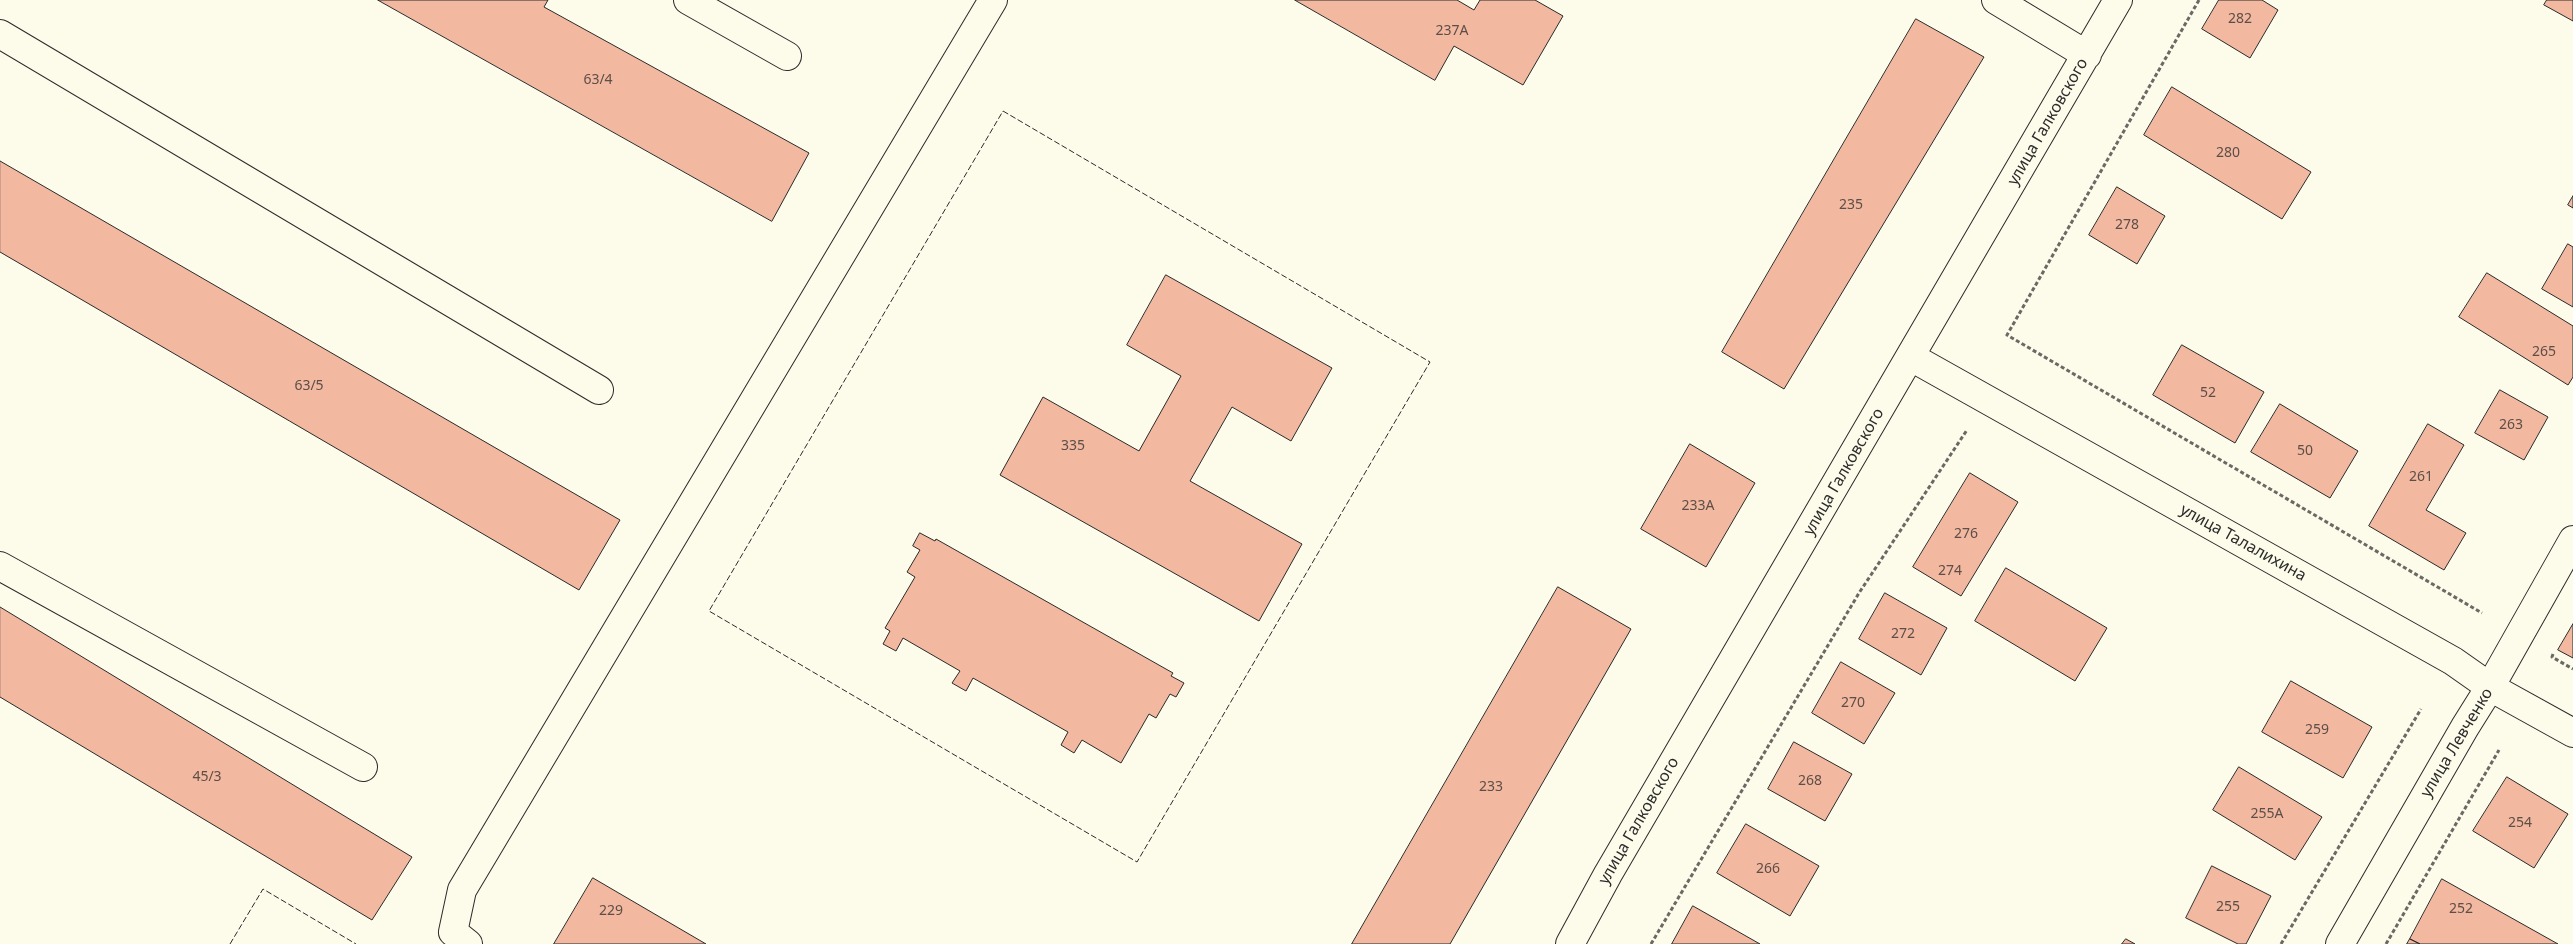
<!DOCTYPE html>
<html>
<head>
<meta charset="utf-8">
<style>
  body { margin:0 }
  canvas { display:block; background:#fdfbea }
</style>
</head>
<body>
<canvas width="2573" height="944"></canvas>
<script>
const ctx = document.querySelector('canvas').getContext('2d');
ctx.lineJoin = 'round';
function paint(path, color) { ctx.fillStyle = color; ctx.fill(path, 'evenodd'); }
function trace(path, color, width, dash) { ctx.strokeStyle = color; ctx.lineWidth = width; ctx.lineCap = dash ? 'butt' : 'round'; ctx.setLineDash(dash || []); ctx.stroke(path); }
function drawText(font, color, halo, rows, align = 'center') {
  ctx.font = font + ' "Noto Sans",sans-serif'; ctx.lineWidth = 4; ctx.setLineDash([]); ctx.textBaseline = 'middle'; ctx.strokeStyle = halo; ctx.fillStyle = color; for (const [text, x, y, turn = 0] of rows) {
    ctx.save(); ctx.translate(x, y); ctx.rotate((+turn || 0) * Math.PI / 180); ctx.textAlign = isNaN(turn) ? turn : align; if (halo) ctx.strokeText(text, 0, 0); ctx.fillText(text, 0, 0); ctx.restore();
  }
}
const building = new Path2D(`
  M378,0H548L544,7L809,153L772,221Z
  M1295,0H1457L1474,10L1480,0H1535L1563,16L1523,85L1454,46L1435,80Z
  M2219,0H2262L2278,10L2250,58L2202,29Z
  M2547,0H2573V21L2544,5Z
  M1916,19L1984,57L1784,389L1722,352Z
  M2172,87L2311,172L2282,219L2144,135Z
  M0,161L620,520L579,590L0,252Z
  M2117,187L2165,216L2137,264L2089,235Z
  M2573,196V208L2568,205Z
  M2568,244L2573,247V307L2542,289Z
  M2487,273L2573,326V377L2568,385L2459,317Z
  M1166,275L1332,368L1291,441L1232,407L1190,481L1302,544L1259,621L1000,475L1043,397L1139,451L1181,376L1127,345Z
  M2182,345L2264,392L2235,443L2153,395Z
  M2500,390L2548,417L2524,460L2475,433Z
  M2280,404L2358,451L2330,498L2251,452Z
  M2428,424L2464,445L2426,510L2466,533L2444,570L2369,526Z
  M1690,444L1755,483L1706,567L1641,529Z
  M1970,473L2018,502L1961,596L1913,567Z
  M920,533L935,541L936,539L1173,673L1171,676L1184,683L1176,697L1170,694L1156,718L1149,714L1121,763L1082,740L1074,753L1061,745L1068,732L973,678L966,691L952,683L960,671L903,638L896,651L883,644L890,631L885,628L915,577L907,572L920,550L913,546Z
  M2006,568L2107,628L2075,681L1975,621Z
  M1558,587L1631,629L1450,944H1352Z
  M1885,593L1947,628L1921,675L1859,639Z
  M0,607L412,857L372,920L0,697Z
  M2573,624V658L2558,650Z
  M1841,662L1895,693L1864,744L1812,713Z
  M2291,681L2372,727L2343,778L2262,732Z
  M1794,742L1852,774L1825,821L1768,789Z
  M2239,767L2322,817L2295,860L2213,810Z
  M2507,777L2568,814L2534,868L2473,831Z
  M1746,824L1819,866L1790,916L1717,873Z
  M2212,866L2271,896L2246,944H2238L2186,918Z
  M593,878L706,944H554Z
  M2442,879L2558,944H2420L2410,939Z
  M1693,906L1760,944H1672Z
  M2126,939L2135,944H2122Z
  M2410,939L2420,944H2407Z`);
paint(building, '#f2b8a0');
trace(building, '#2b2b2b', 1);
const minor = new Path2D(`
  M688,0L787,56
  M1996,0L2087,55
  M0,34L599,390
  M1911,357L2453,661L2490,687L2573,733
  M0,566L363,767
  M468,944L453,932L462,890L993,0
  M1570,944L1608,874L2118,0
  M2340,944L2465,727L2490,687L2573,540`);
trace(minor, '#2b2b2b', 30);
trace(new Path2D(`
  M2199,0L2007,335L2482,613
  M2553,654L2552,657L2573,669
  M1651,944L1859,593L1967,430
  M2281,944L2421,709
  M2386,944L2499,750`), '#6a6964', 3, [4, 2.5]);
trace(minor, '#fdfbea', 28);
trace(new Path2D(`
  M1003,111L1430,362L1137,862L709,611Z
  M230,944L263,889L356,944`), '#2b2b2b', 1, [6, 2.5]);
drawText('14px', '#5d4e48', null, [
  ["282",2240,19],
  ["237А",1452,31],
  ["63/4",598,80],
  ["280",2228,153],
  ["235",1851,205],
  ["278",2127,225],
  ["265",2544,352],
  ["63/5",309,386],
  ["52",2208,393],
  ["263",2511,425],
  ["335",1073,446],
  ["50",2305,451],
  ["261",2421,477],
  ["233А",1698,506],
  ["276",1966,534],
  ["274",1950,571],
  ["272",1903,634],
  ["270",1853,703],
  ["259",2317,730],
  ["45/3",207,777],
  ["268",1810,781],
  ["233",1491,787],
  ["255А",2267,814],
  ["254",2520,823],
  ["266",1768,869],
  ["255",2228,907],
  ["252",2461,909],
  ["229",611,911]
]);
drawText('16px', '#2b2b2b', '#fdfbea', [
  ["улица Галковского",2048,122,-60],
  ["улица Галковского",1844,472,-60],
  ["улица Талалихина",2243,543,29],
  ["улица Левченко",2457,743,-59],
  ["улица Галковского",1639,821,-60]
]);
</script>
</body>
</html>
